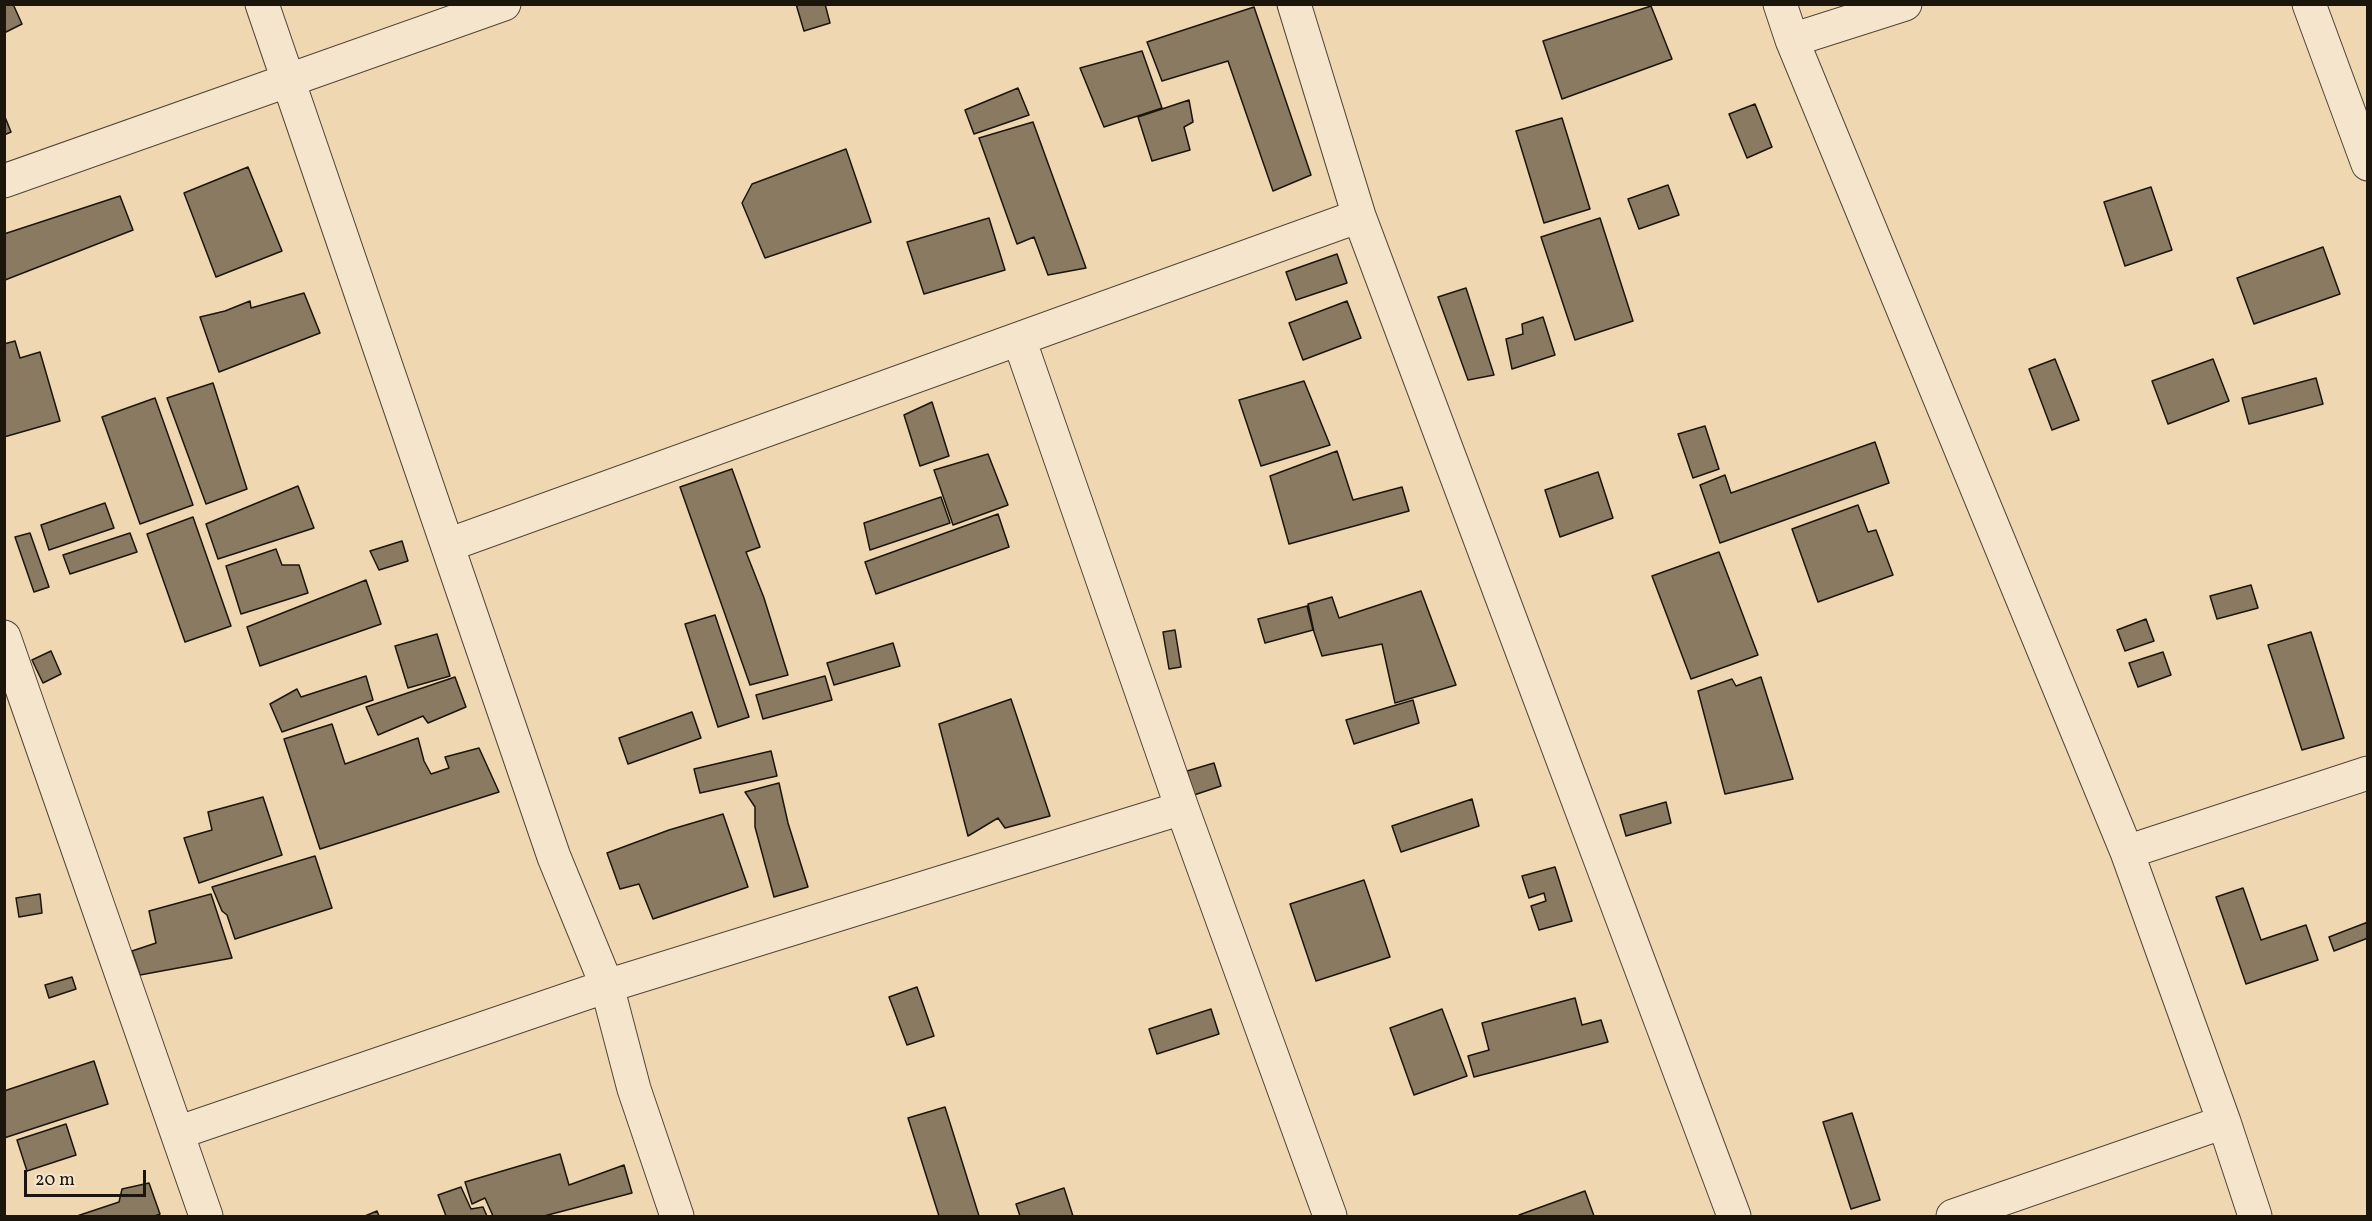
<!DOCTYPE html>
<html>
<head>
<meta charset="utf-8">
<style>
  body { margin:0 }
  #map { position:relative; width:2372px; height:1221px; overflow:hidden; background:#efd7b2; font-family:Vollkorn,serif }
  canvas { display:block }
  .frame { position:absolute; inset:0; border:6px solid #1c150c; pointer-events:none }
  .scale { position:absolute; left:24px; top:1170px; width:122px; height:27px; box-sizing:border-box; border:3px solid #1c150c; border-top:0; padding-left:8px; font-size:18px; line-height:21px; white-space:nowrap; color:#1c150c; -webkit-text-stroke:4px #f5e5cd; paint-order:stroke }
</style>
</head>
<body>
<div id="map">
<canvas width="2372" height="1221"></canvas>
<div class="frame"></div>
<div class="scale">20 m</div>
</div>
<script>
const ctx = document.querySelector('canvas').getContext('2d');
ctx.lineJoin = 'round';
function paint(path, color) { ctx.fillStyle = color; ctx.fill(path, 'evenodd'); }
function trace(path, color, width, dash) { ctx.strokeStyle = color; ctx.lineWidth = width; ctx.lineCap = dash ? 'butt' : 'round'; ctx.setLineDash(dash || []); ctx.stroke(path); }
const building = new Path2D(`
  M4,4H13L22,24L4,33Z
  M796,4H825L830,23L804,31Z
  M1651,6L1672,59L1562,99L1543,41Z
  M1254,7L1311,175L1273,191L1228,61L1162,81L1147,42Z
  M1142,51L1162,108L1104,127L1080,68Z
  M1018,88L1029,115L974,134L965,110Z
  M1189,100L1193,122L1184,127L1190,150L1152,161L1138,117Z
  M1755,104L1772,147L1747,158L1729,114Z
  M5,117L11,132L4,135V118Z
  M1562,118L1590,209L1544,223L1516,131Z
  M1033,122L1086,268L1048,275L1034,237L1017,244L979,138Z
  M846,149L871,222L765,258L742,203L752,184Z
  M248,167L282,251L216,277L184,193Z
  M1668,185L1679,215L1639,229L1628,199Z
  M2151,187L2172,250L2125,266L2104,202Z
  M120,196L133,230L5,280L4,234Z
  M989,218L1005,270L924,294L907,242Z
  M1600,218L1633,321L1575,340L1541,237Z
  M2323,247L2340,294L2254,324L2237,278Z
  M1337,254L1347,283L1296,300L1286,272Z
  M1466,288L1494,375L1468,380L1438,297Z
  M304,293L320,333L219,372L200,317L225,311L250,301L251,308Z
  M1347,301L1361,338L1303,360L1289,323Z
  M1543,317L1555,355L1512,369L1506,339L1523,334L1522,324Z
  M15,341L20,358L40,352L60,421L4,437V344Z
  M2055,359L2079,420L2052,430L2029,369Z
  M2213,359L2229,401L2168,424L2152,381Z
  M2316,378L2323,404L2249,424L2242,398Z
  M1304,381L1330,445L1261,466L1239,400Z
  M213,383L247,489L206,504L167,398Z
  M155,398L193,505L140,524L102,417Z
  M932,402L949,456L920,466L904,415Z
  M1705,426L1719,469L1693,478L1678,434Z
  M1875,442L1889,483L1720,543L1700,485L1725,475L1731,493Z
  M1337,451L1353,500L1402,487L1409,511L1289,544L1270,476Z
  M988,454L1008,505L953,525L934,470Z
  M732,469L760,547L746,552L764,598L788,675L750,685L680,487Z
  M1598,472L1613,518L1560,537L1545,490Z
  M298,486L314,528L218,559L206,524Z
  M941,497L950,523L870,550L864,523Z
  M105,503L114,528L49,550L41,525Z
  M1858,505L1868,532L1876,530L1893,575L1818,602L1792,529Z
  M998,514L1009,547L876,594L865,562Z
  M193,517L231,626L185,642L147,534Z
  M30,533L49,587L34,592L15,537Z
  M130,533L137,552L70,574L63,555Z
  M402,541L408,561L379,570L370,551Z
  M276,549L282,565H299L308,593L241,614L226,566Z
  M1719,552L1758,655L1691,679L1652,576Z
  M366,580L381,624L260,666L247,627Z
  M2251,585L2258,608L2217,619L2210,596Z
  M1421,591L1456,685L1395,703L1382,644L1322,656L1314,632L1308,604L1332,597L1339,618Z
  M1307,606L1313,630L1265,643L1258,619Z
  M715,615L749,717L718,727L685,624Z
  M2146,619L2154,641L2125,651L2117,630Z
  M1175,630L1181,667L1169,669L1163,632Z
  M2311,632L2344,738L2302,750L2268,645Z
  M437,634L450,676L408,688L395,646Z
  M893,643L900,666L834,685L827,663Z
  M51,651L61,674L43,683L32,660Z
  M2163,652L2171,675L2138,687L2129,663Z
  M366,676L373,700L282,732L270,704L297,689L301,697Z
  M825,676L832,700L763,719L756,695Z
  M455,677L466,707L428,723L423,716L378,735L366,707Z
  M1761,677L1793,779L1725,794L1698,691L1732,679L1736,686Z
  M1011,699L1050,816L1005,828L998,818L968,836L939,724Z
  M1413,700L1419,723L1354,744L1346,720Z
  M692,712L701,738L628,764L619,738Z
  M332,724L345,764L418,738L424,761L431,774L449,768L445,757L479,748L499,792L320,849L284,739Z
  M771,751L777,776L700,793L694,769Z
  M1214,763L1221,786L1194,795L1187,771Z
  M779,783L788,823L808,887L774,897L755,827V807L745,792Z
  M263,797L282,855L199,883L184,838L212,830L208,812Z
  M1472,799L1479,826L1401,852L1392,826Z
  M1666,802L1671,823L1626,836L1620,815Z
  M723,814L748,887L653,919L639,884L620,889L607,853L669,830Z
  M315,856L332,908L235,939L227,915L222,911L212,887Z
  M1555,867L1572,921L1539,930L1531,906L1546,901L1544,893L1529,898L1522,876Z
  M1364,880L1390,957L1316,981L1290,904Z
  M2243,888L2261,940L2306,925L2318,960L2246,984L2216,897Z
  M40,894L42,913L19,917L16,898Z
  M211,894L232,958L140,975L132,951L156,943L149,911Z
  M2368,922V938L2334,951L2329,937Z
  M72,977L76,989L49,998L45,985Z
  M917,987L934,1036L907,1045L889,997Z
  M1575,998L1582,1025L1601,1020L1608,1042L1474,1077L1468,1056L1489,1050L1482,1023Z
  M1211,1009L1219,1034L1157,1054L1149,1029Z
  M1442,1009L1467,1076L1414,1095L1390,1028Z
  M94,1061L108,1104L4,1138V1091Z
  M945,1107L979,1216H939L908,1118Z
  M1852,1113L1880,1200L1851,1209L1823,1122Z
  M66,1124L76,1155L27,1171L17,1140Z
  M560,1154L569,1185L624,1165L632,1193L544,1216H493L485,1198L472,1204L465,1182Z
  M149,1183L160,1214L155,1216H77L119,1202L122,1189Z
  M461,1187L471,1209L483,1207L487,1216H446L438,1195Z
  M1064,1188L1073,1216H1020L1016,1204Z
  M1585,1191L1594,1216H1519V1215Z
  M377,1211L379,1216H365Z`);
paint(building, '#8a7a62');
trace(building, '#1c150c', 1.5);
const minor = new Path2D(`
  M262,4L554,857L607,986L634,1089L677,1216
  M1294,4L1359,216L1734,1216
  M1780,4L1792,40L2127,852L2224,1122L2255,1216
  M2309,4L2368,164
  M1792,40L1905,4
  M4,181L504,4
  M1019,339L1182,808L1330,1216
  M448,545L1359,216
  M4,637L206,1216
  M2127,852L2368,773
  M177,1133L607,986L1182,808
  M1953,1216L2224,1122`);
trace(minor, '#514636', 35);
trace(minor, '#f5e5cd', 33);
</script>
</body>
</html>
